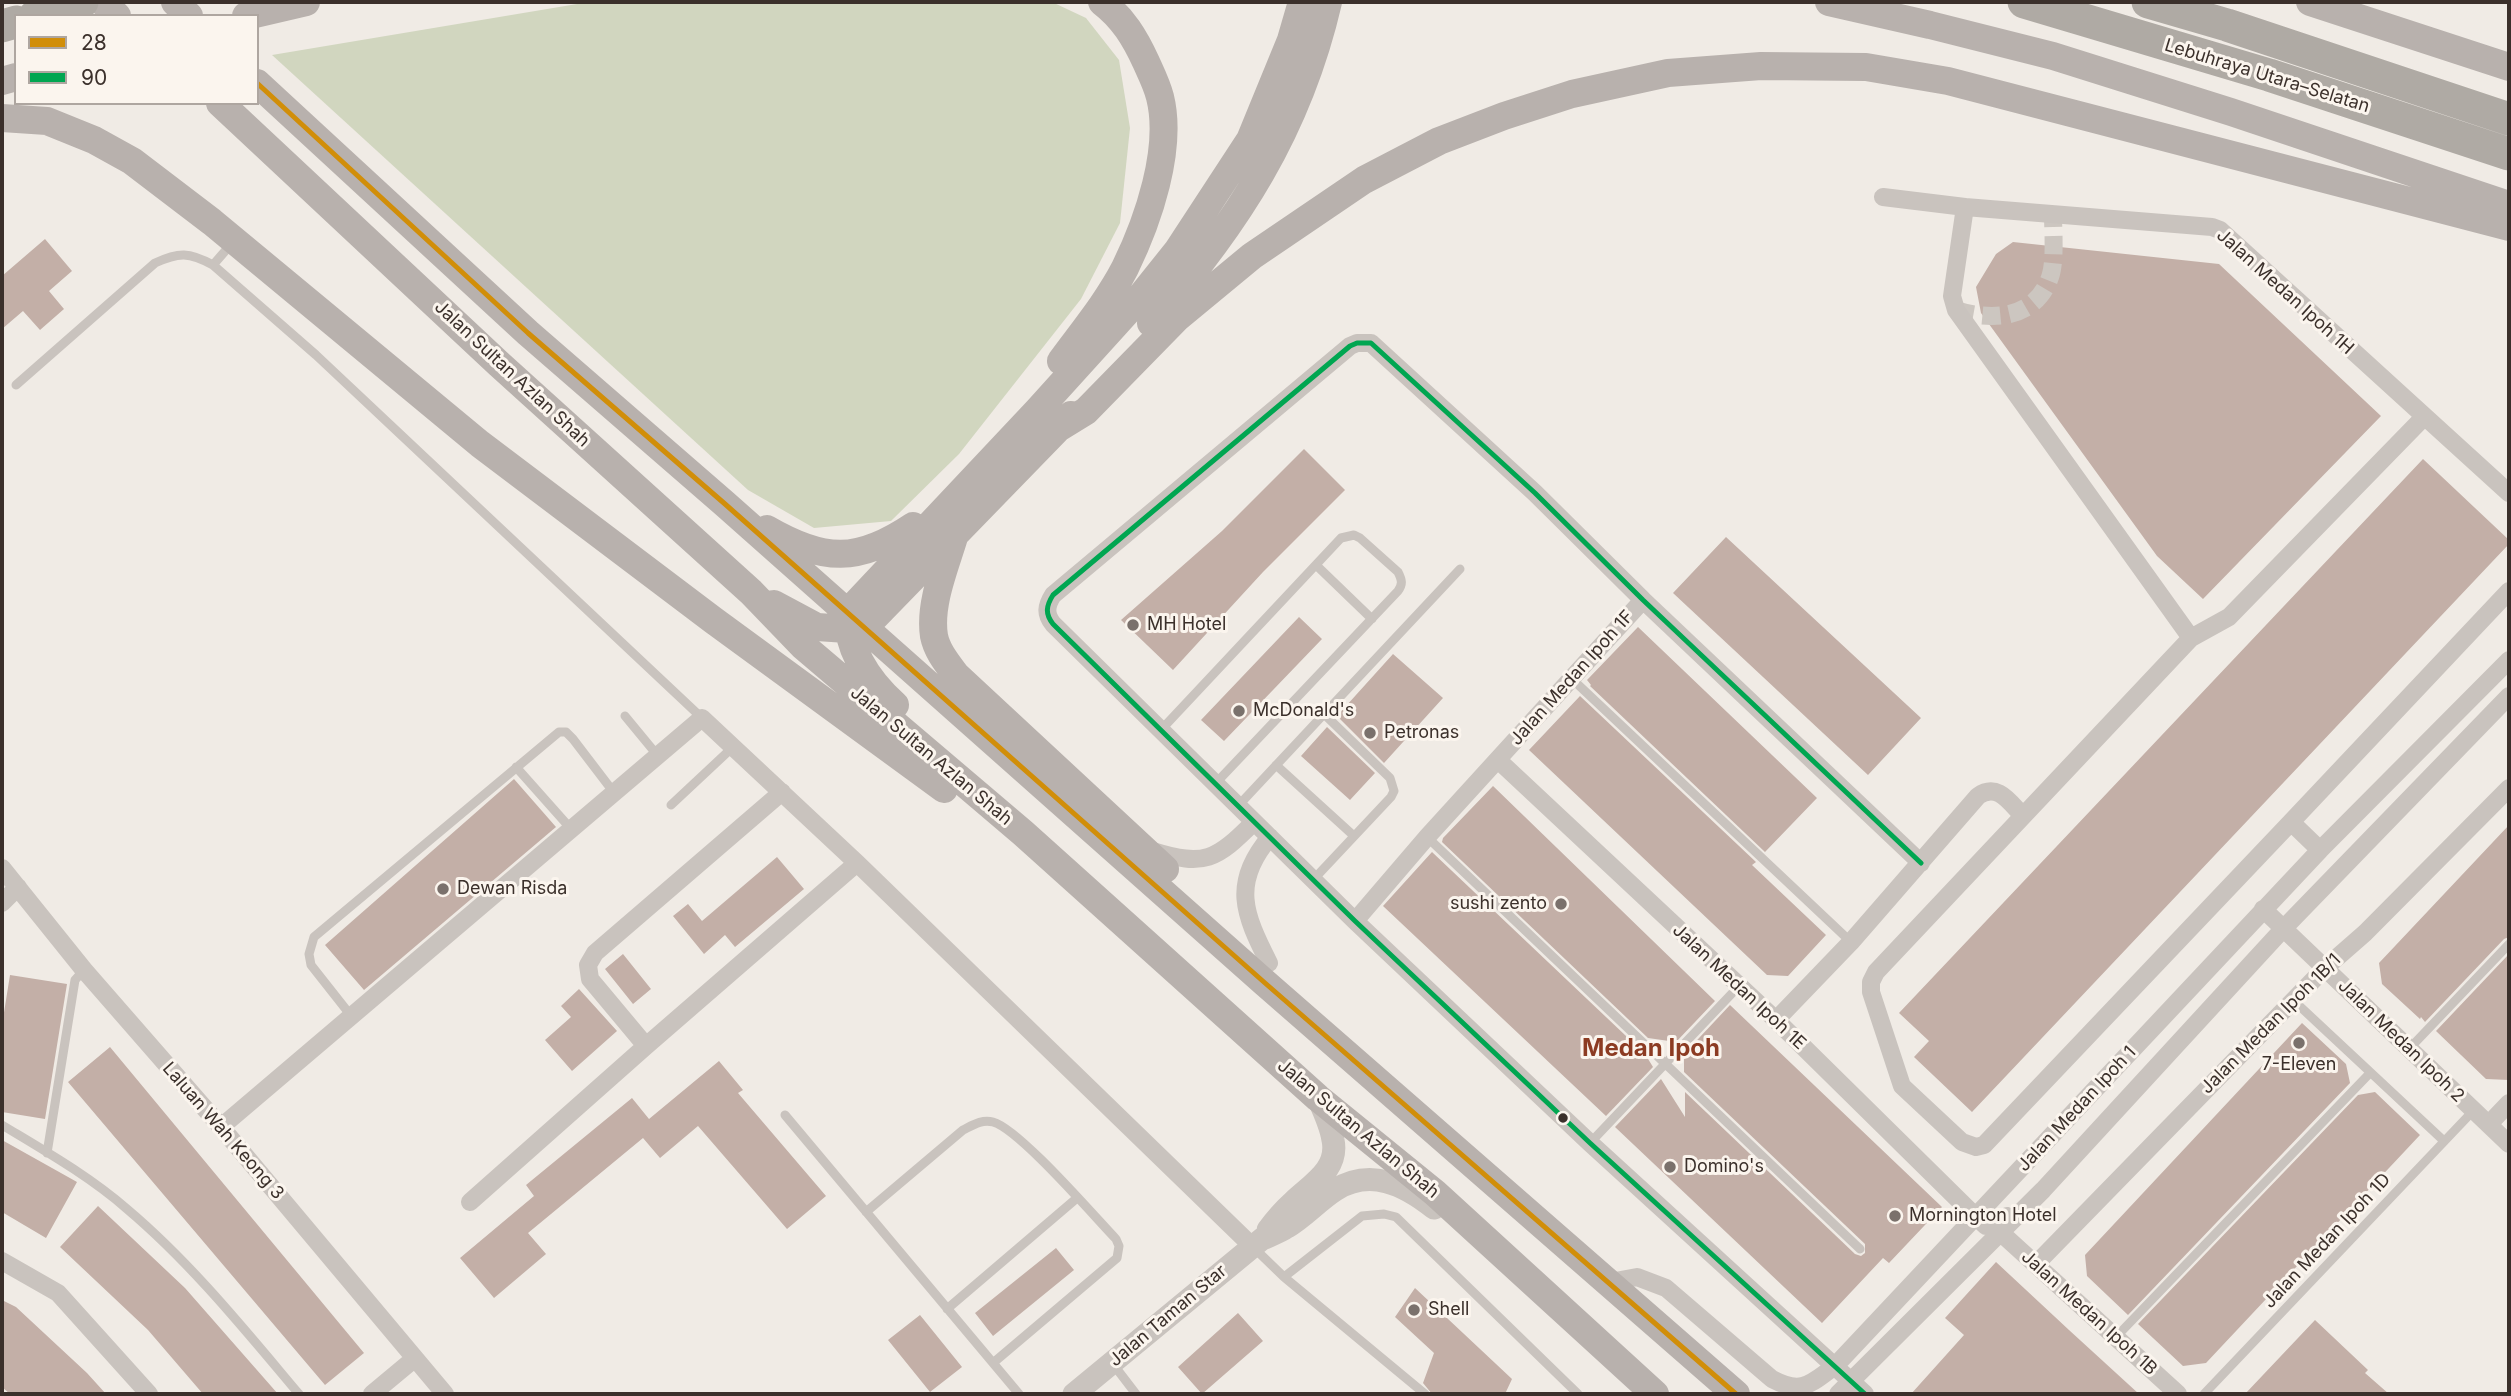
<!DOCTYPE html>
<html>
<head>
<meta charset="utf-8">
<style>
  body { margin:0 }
  #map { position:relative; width:2511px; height:1396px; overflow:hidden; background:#f0ebe5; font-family:Inter,sans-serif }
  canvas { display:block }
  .frame { position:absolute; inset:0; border:4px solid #3b302b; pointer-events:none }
  .legend { position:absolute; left:14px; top:14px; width:245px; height:91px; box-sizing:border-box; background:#fbf5ee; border:2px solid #aea6a0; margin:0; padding:9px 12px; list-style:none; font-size:21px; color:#3b302b }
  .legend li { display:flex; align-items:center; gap:14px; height:35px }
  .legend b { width:35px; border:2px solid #aea6a0 }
</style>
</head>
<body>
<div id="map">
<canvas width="2511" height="1396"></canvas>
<div class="frame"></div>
<ul class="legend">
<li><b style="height:9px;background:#d18e09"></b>28</li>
<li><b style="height:9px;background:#00a651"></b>90</li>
</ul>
</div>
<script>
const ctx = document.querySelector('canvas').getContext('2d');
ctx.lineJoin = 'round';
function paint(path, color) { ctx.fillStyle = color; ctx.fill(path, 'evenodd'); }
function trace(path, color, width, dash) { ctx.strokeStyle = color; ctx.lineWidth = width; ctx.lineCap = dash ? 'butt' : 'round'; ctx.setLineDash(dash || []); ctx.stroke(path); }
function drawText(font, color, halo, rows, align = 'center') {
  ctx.font = font + ' Inter,sans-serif'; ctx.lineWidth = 6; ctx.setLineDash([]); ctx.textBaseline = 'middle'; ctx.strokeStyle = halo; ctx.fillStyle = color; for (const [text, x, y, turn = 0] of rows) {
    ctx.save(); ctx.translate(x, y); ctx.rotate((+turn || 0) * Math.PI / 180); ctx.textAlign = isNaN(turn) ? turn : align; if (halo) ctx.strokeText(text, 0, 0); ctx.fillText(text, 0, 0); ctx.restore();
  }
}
paint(new Path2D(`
  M589,2H1052L1086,18L1119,60L1130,128L1120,223L1081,299L959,454L891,521L814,528L748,490L272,55Z`), '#d1d6bf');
paint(new Path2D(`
  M45,239L72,271L49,291L64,309L40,330L23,311L2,329V276Z
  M2013,242L2219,264L2381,416L2203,599L2157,556L1981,313L1976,287L1996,254Z
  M1304,449L1345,490L1263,572L1173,670L1121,620L1222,531Z
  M2423,459L2509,540V544L1972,1112L1914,1057L1929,1041L1899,1013Z
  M1726,537L1921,718L1868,775L1673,593Z
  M1299,617L1322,639L1224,741L1201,720Z
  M1638,627L1817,798L1765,852L1590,686L1591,685L1587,680Z
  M1393,654L1443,698L1384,763L1337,716Z
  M1580,696L1756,862L1752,865L1826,935L1788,976L1767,975L1529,750Z
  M1327,727L1375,773L1350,800L1301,756Z
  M514,779L556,827L364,990L325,945Z
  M1493,786L1715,1001L1676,1042L1648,1038L1442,842L1443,838Z
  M2509,825V937L2504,939L2425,1022L2421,1017L2420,1019L2382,984L2379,963Z
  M1432,852L1645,1054L1653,1067L1606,1116L1383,906Z
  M777,857L804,889L735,947L725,935L704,954L673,916L688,904L702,921Z
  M623,954L651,989L633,1004L605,969Z
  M2509,954V1080L2486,1079L2436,1031Z
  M10,975L67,984L45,1119L2,1112V1025Z
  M579,989L617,1031L572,1071L545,1040L571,1017L561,1006Z
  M1730,1005L1942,1207L1889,1263L1883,1258L1822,1323L1615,1127L1661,1079L1685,1117V1092L1855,1254L1861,1256L1865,1253V1244L1684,1072V1054Z
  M2302,1023L2346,1064L2350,1083L2128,1315L2087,1276L2085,1255Z
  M110,1047L364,1353L325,1385L68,1082Z
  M719,1061L743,1090L738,1093L826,1196L787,1229L698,1126L660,1158L643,1138L528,1233L546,1254L494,1298L460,1258L534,1196L526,1185L632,1098L649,1119Z
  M2375,1092L2420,1135L2206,1363L2183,1366L2138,1324L2358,1095Z
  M2,1140L77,1182L46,1238L2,1212Z
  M98,1206L185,1288L278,1394H203L148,1330L60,1247Z
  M1056,1248L1074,1270L993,1336L975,1313Z
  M1996,1262L2069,1330L2139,1394H1911L1964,1335L1945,1318Z
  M1415,1288L1512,1379L1505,1394H1432L1423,1383L1434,1353L1395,1317Z
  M2,1300L16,1307L87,1373L106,1394H10L2,1387Z
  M1238,1313L1263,1341L1202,1394L1178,1367Z
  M920,1315L962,1367L930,1392L888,1340Z
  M2315,1320L2368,1370L2365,1373L2389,1394H2245Z`), '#c3afa7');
trace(new Path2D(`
  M1956,310C1990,321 2033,320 2049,280C2056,264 2053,232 2053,214`), '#ccc6c0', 18, [18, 9]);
trace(new Path2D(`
  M213,265L233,242
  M16,385L155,263C179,252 189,252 213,265L316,355L702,718
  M1316,565L1372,619
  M1571,678L1851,942
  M1324,714L1460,569
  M625,716L658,756
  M1160,731L1341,538L1354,535L1360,538L1398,572C1402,580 1403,584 1398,591L1215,784
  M1276,765L1354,836
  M516,767L572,830
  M671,805L733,747
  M1238,806L1324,714L1390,778L1394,791L1391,797L1313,880
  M1427,837L1860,1249
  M2293,1000L2444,1141
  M352,1017L311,965L309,954L314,937L559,732H566L573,739L615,794
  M2409,1049L2509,944
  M785,1115L1019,1394
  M2,1125C45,1151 89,1176 127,1209C191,1263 245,1330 299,1394
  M1590,1143L1739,986
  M47,1153L75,980L84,970
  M866,1212L963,1130C973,1125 982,1119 993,1122C1019,1129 1093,1215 1116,1239L1119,1246L1117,1258L993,1363
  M1253,1247L1284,1277L1425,1394
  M1284,1277L1362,1216L1384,1214L1396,1217L1578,1394
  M947,1309L1077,1198
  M2116,1337L2370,1073
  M1113,1364L1136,1394
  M2204,1394L2474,1110`), '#c9c3be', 9);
trace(new Path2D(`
  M1883,197L1965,207L2212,227L2220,230L2509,493
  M1965,207L1952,296L1956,310L2191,638
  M1498,760L1776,1020L1976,1217L1986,1226H1993L2007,1216
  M2291,822L2509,591
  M2320,850L2291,822L1984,1145L1976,1147L1962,1142L1902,1086L1871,992V982L1876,972L2191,638L2229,617L2424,417
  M1153,851C1205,867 1216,860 1254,822
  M2,868L84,970L221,1127L445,1394
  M2,903L18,887
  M2263,909L2509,1144
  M1355,921L1427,837L1643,600
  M1269,963C1244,914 1231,883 1270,837
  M1776,1020L1851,942L1978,796C1998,782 2010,803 2023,816
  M646,1046L590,979L588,965L595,953L782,792
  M2489,1124L2509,1103
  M221,1127L702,718L857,863L1253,1247
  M470,1202L646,1046L857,863
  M2000,1232L2178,1394
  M2,1261L58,1293L149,1394
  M2036,1264L2325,968L2365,933L2509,788
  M1610,1282L1637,1277L1666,1288L1772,1379C1802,1395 1810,1384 1835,1366L2320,850L2509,660
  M372,1394L414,1359
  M1838,1394L2043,1190L2284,928L2509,696
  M1865,1394L1590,1143L1355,921L1053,624C1045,614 1046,606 1053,595L1350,346L1357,343H1371L1535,493L1643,600L1921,863`), '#c9c3be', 18);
trace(new Path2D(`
  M1268,1230C1276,1219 1284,1210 1294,1201C1312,1184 1339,1169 1333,1140C1331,1126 1324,1111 1318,1098
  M1074,1394L1262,1239C1271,1235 1280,1232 1287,1227C1304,1217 1318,1201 1335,1190C1370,1168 1404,1184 1434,1208`), '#c9c3be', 23);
trace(new Path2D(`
  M103,2L117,16
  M175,2L189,16
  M1829,2L1930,25L2053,56L2231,112L2509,205
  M2310,2L2509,67
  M246,16L306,2
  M2,81L16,77
  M257,83L528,333L725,504L1265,983L1736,1394
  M220,103L499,364L751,592L803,646L1023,833L1318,1098L1435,1193L1655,1394
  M2,118L47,121L94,140L132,161L212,222L480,444L713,620L944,789
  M1151,323C1237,224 1298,131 1328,2
  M1061,361C1083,331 1108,301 1125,268C1148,221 1173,149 1160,97C1157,85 1151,73 1146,62C1135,38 1123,18 1102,2
  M1060,427L1086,411L1177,318L1252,256L1364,180L1439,141L1504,116L1572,94L1668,73L1761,66L1866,67L1948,81L2509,227
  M767,529C824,562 858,563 913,526
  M954,537C945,567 929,604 934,636C937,651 947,663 956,675L1165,869
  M774,604L817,627L847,629L864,628L1071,415
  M895,705C868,681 848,650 847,613L1038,410L1142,295L1178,250L1250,140L1291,40L1302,2`), '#b8b1ad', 28);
trace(new Path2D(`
  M2024,2L2269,75L2509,154
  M2148,2L2227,25L2509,119
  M35,16L82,2
  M2,26L16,22`), '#afaaa4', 33);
trace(new Path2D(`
  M257,83L528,333L725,504L1265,983L1736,1394`), '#d18e09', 5);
trace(new Path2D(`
  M1865,1394L1590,1143L1355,921L1053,624C1045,614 1046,606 1053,595L1350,346L1357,343H1371L1535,493L1643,600L1921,863`), '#00a651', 5);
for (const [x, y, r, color] of [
  [1133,625,7,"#7a716c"],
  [1239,711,7,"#7a716c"],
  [1370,733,7,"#7a716c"],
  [443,889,7,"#7a716c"],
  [1561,904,7,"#7a716c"],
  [2299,1043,7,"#7a716c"],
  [1563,1118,6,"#3b302b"],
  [1670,1167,7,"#7a716c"],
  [1895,1216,7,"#7a716c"],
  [1414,1310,7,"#7a716c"]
]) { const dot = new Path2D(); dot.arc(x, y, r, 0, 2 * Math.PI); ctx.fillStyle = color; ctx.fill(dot); trace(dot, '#fbf5ee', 2.5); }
drawText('18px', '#3b302b', '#fbf5ee', [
  ["Lebuhraya Utara–Selatan",2267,76,17],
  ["Jalan Medan Ipoh 1H",2285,292,42],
  ["Jalan Sultan Azlan Shah",512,374,43],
  ["Jalan Medan Ipoh 1F",1572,678,-48],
  ["Jalan Sultan Azlan Shah",931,756,40],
  ["Jalan Medan Ipoh 1E",1739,987,43],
  ["Jalan Medan Ipoh 1B/1",2271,1024,-45],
  ["Jalan Medan Ipoh 2",2401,1041,44],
  ["Jalan Medan Ipoh 1",2077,1109,-47],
  ["Jalan Sultan Azlan Shah",1358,1129,40],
  ["Laluan Wah Keong 3",223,1131,49],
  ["Jalan Medan Ipoh 1D",2327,1241,-47],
  ["Jalan Medan Ipoh 1B",2089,1313,42],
  ["Jalan Taman Star",1168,1316,-40]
]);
drawText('18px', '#3b302b', '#fbf5ee', [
  ["MH Hotel",1147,625],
  ["McDonald's",1253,711],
  ["Petronas",1384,733],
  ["Dewan Risda",457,889],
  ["sushi zento",1547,904,"right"],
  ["7-Eleven",2299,1065,"center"],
  ["Domino's",1684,1167],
  ["Mornington Hotel",1909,1216],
  ["Shell",1428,1310]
], 'left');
drawText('bold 24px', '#8c3b22', '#fbf5ee', [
  ["Medan Ipoh",1651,1049]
]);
</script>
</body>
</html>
